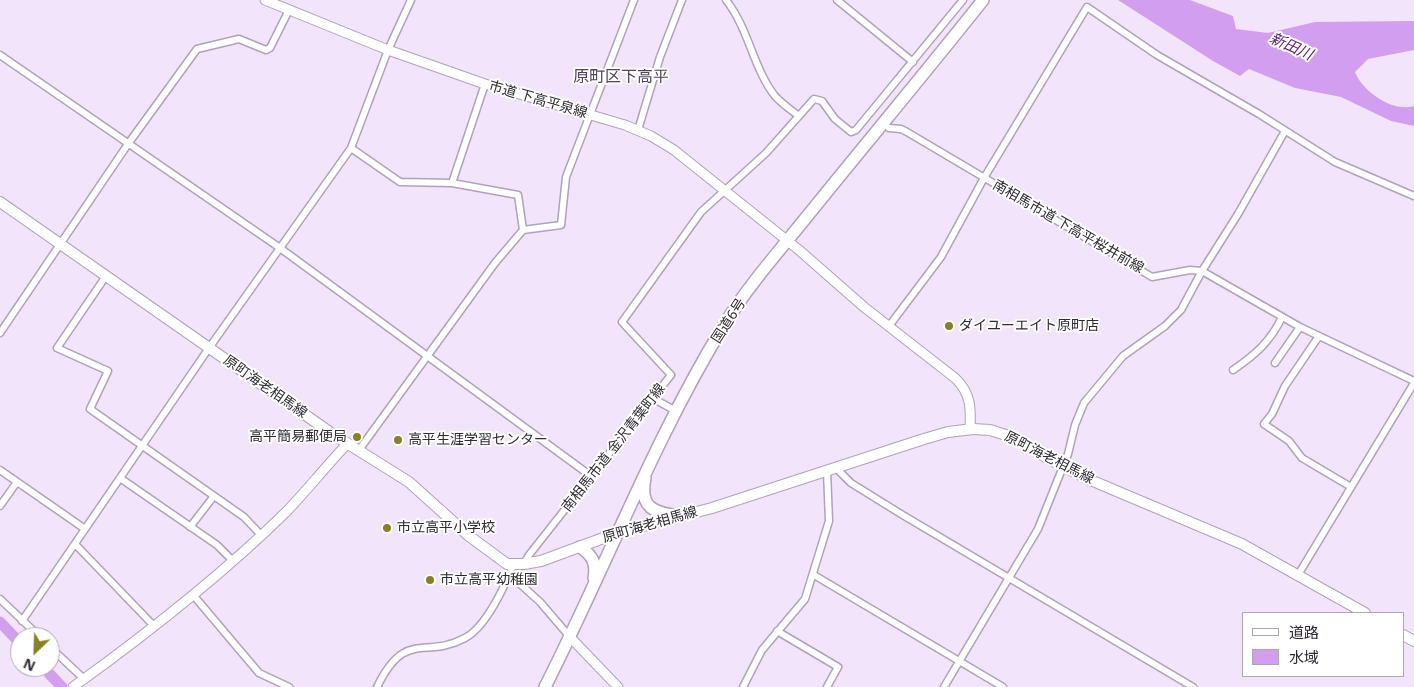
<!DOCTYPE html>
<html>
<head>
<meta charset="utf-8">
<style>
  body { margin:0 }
  #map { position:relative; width:1414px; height:687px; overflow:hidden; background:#f2e4fb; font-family:"Noto Sans","Noto Sans JP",sans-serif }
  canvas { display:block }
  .legend { position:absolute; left:1242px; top:612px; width:162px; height:65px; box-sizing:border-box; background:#fff; border:1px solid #aca9ae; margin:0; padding:6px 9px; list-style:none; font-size:15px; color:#302934 }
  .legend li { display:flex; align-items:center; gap:10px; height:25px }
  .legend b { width:25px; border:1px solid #aca9ae }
  .north { position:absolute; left:10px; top:627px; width:50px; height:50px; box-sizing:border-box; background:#fff; border:1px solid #aca9ae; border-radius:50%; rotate:204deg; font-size:14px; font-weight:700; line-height:20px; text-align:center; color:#302934 }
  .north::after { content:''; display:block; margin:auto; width:18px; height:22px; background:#897f25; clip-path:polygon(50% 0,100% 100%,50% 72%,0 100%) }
</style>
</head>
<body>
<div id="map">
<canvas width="1414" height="687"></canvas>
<ul class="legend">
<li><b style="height:6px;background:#fff"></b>道路</li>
<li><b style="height:14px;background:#d29ff0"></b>水域</li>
</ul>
<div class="north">N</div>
</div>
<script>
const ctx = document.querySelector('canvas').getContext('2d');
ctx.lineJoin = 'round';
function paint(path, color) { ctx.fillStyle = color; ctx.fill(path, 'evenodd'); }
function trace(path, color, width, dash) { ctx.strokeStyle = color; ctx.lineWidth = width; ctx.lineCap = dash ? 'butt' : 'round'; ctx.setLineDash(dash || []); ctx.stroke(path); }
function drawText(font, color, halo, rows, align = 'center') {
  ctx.font = font + ' "Noto Sans","Noto Sans JP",sans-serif'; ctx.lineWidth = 4; ctx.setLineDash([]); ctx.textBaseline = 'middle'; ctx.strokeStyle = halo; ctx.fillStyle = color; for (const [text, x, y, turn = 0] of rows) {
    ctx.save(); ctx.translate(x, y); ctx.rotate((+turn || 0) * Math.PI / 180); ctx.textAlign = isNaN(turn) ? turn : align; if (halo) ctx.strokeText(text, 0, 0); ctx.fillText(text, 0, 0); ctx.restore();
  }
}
paint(new Path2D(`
  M1118,0H1190L1233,16L1236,29L1268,33L1315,22L1414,21V50L1368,59L1355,72C1362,91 1393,113 1414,106V126L1391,121L1341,97L1295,88L1249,69L1240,76L1213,61Z`), '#d29ff0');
trace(new Path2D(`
  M0,622L20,643
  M43,667L62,687`), '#d29ff0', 11);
const street = new Path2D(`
  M726,0C749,29 753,68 775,96C782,104 791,110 799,116
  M837,0L913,62
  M0,55L280,248L591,476
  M889,128L901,129L907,132L1152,277L1190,270L1202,271L1300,327L1414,381
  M638,130L660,57L682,0
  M351,148L400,182L452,183L518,195L523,230
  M452,183L485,84
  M106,276L57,348L108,371L90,409L244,517L261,535
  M889,326L941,257L984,178L1087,7L1157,55L1259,114L1335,162L1414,196
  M0,333L128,144L197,49L239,39L266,50L270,48L289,10
  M1319,336L1285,386L1272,414L1264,424L1289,441L1302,458L1351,487
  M1275,363L1300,327
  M1233,370C1255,355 1271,341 1282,317
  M654,399L676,411
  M359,450L495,263L523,230L561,225L566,177L634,0
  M836,468L851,483L901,514L1193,687
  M0,470L85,529
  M120,478L217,545L233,561
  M0,506L17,482
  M190,527L214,496
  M75,544L154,626
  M524,564L529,555L671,375L622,322L701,212L766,153L814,99L822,101L835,119L851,132L856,130L963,0
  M509,574L540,602L570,637
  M814,575L1003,687
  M1298,575L1414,383
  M194,596L259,673L289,687
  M0,599L40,637
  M22,621L209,348L351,148L388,50L411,0
  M777,631L838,667L827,687
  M50,647L84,679
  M377,687C406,628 424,660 465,638C486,627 505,586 513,565
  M743,687L762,650L805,599L829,521L827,471
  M944,687L1038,529L1068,454L1075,425L1084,403L1123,356L1165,326L1181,310L1202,271L1238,214L1285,131`);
const secondary = new Path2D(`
  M265,0L388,50L485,84L625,125L651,136L674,150L799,250L864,307L955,378C971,393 971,408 970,429
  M570,637L618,687
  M73,687C148,633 221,576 287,511C308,489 327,465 348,443`);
const primary = new Path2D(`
  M0,202L334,435L409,482L469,536L507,564H524L541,561L617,533L712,508L924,439L948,432L973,429L990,430L1009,436L1021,441L1047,458L1088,479L1242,544L1365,613
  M1403,635L1414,641`);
const highway = new Path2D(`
  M645,478C639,508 654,513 680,516
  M580,547C592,555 597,563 594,578
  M545,687C606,567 653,441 724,325C748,286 780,250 809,214C867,142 926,72 983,0`);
trace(street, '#b1a1bc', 9);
trace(secondary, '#b1a1bc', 11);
trace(primary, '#b1a1bc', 12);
trace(highway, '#b1a1bc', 14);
trace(street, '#fff', 6);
trace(secondary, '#fff', 9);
trace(primary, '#fff', 10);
trace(highway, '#fff', 11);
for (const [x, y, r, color] of [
  [949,326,5,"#897f25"],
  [357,437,5,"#897f25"],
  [398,440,5,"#897f25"],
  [387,528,5,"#897f25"],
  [430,580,5,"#897f25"]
]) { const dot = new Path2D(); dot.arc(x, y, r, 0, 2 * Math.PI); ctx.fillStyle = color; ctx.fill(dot); trace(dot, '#fff', 2); }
drawText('14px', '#302934', '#fff', [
  ["市道 下高平泉線",538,100,16],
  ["南相馬市道 下高平桜井前線",1068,227,30],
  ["国道6号",729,321,-57],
  ["原町海老相馬線",265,387,35],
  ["南相馬市道 金沢青葉町線",614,448,-52],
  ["原町海老相馬線",1049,458,27],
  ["原町海老相馬線",650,525,-16]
]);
drawText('14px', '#302934', '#fff', [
  ["ダイユーエイト原町店",959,326],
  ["高平簡易郵便局",347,437,"right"],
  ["高平生涯学習センター",408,440],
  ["市立高平小学校",397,528],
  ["市立高平幼稚園",440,580]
], 'left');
drawText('italic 15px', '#60207e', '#fff', [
  ["新田川",1291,47,24]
]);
drawText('16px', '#51435a', '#fff', [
  ["原町区下高平",621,77]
]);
</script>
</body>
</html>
